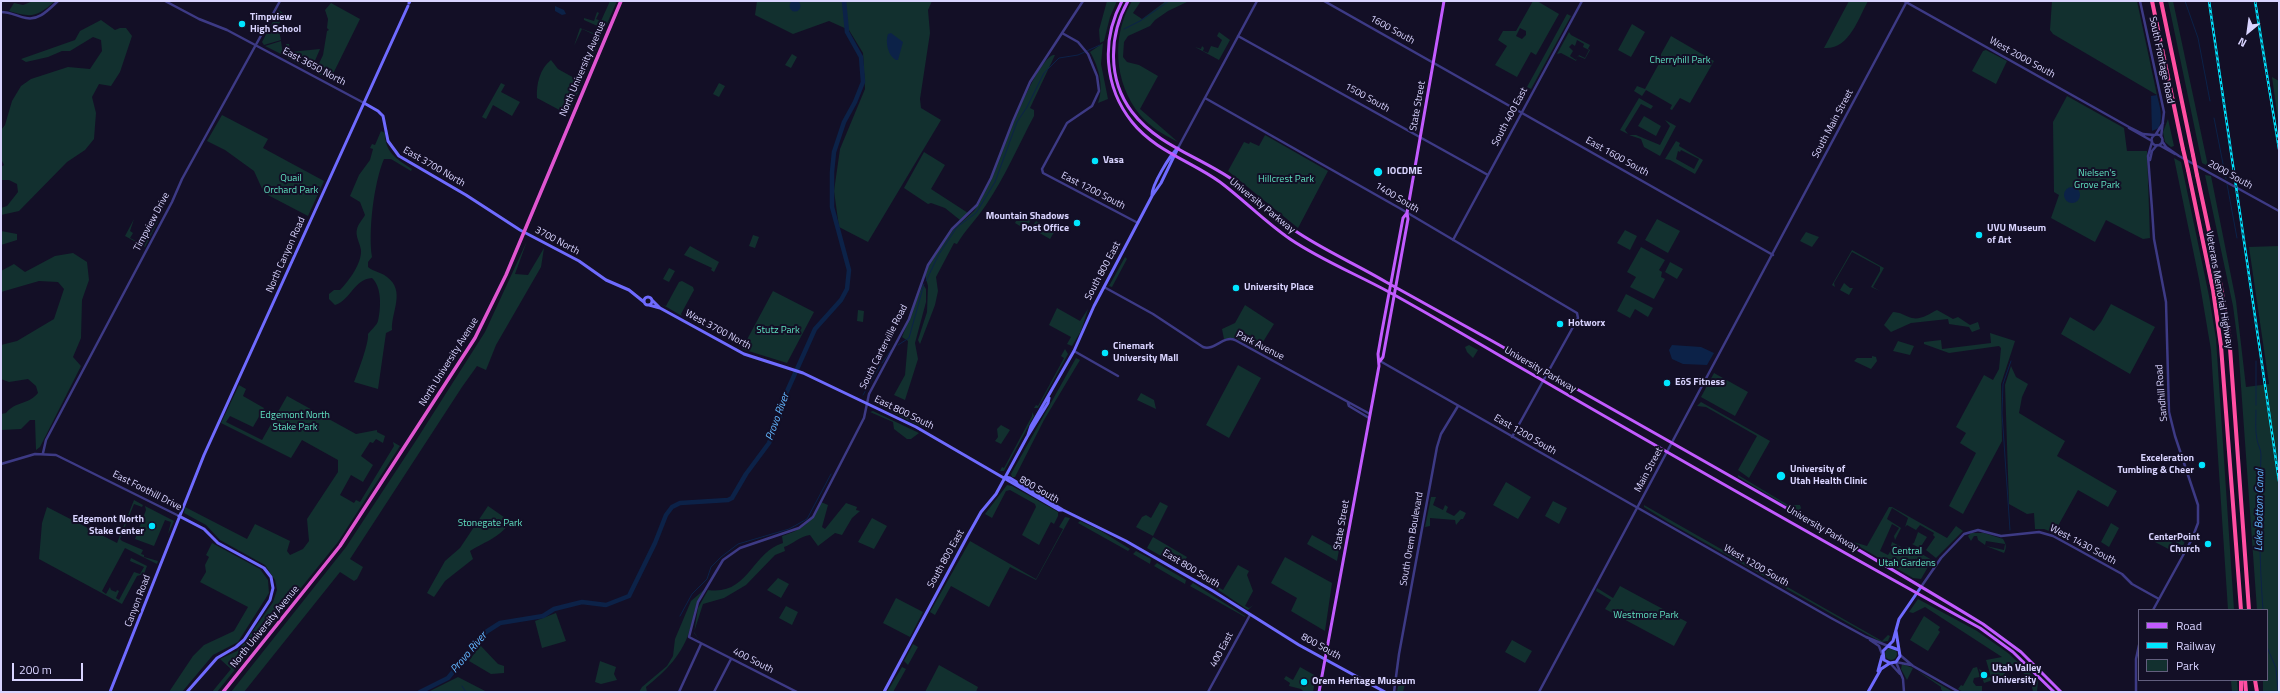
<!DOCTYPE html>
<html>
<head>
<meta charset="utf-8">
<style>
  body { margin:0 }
  #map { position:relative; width:2280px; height:693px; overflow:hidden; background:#130f26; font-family:"Titillium Web",sans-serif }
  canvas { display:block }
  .frame { position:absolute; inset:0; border:2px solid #d9d4ff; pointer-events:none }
  .legend { position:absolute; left:2138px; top:609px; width:130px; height:72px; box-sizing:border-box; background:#130f26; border:1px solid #625e7d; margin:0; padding:5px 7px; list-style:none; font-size:12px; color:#d9d4ff }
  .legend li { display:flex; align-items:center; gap:8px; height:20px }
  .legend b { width:20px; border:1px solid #625e7d }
  .north { position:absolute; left:2228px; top:12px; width:40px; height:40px; -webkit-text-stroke:3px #130f26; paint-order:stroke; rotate:209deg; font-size:11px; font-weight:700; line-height:16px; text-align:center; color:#d9d4ff }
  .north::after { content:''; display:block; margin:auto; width:14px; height:18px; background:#d9d4ff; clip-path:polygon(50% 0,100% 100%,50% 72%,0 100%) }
  .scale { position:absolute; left:12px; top:663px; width:71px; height:18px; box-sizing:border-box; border:2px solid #d9d4ff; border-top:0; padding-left:5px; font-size:12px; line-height:14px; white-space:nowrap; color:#d9d4ff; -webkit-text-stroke:3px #130f26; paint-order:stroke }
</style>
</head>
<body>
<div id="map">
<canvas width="2280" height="693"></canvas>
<div class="frame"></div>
<ul class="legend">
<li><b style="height:5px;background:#c25bff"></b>Road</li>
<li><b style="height:5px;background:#00e5ff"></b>Railway</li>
<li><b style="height:11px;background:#12302f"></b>Park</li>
</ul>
<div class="north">N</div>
<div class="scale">200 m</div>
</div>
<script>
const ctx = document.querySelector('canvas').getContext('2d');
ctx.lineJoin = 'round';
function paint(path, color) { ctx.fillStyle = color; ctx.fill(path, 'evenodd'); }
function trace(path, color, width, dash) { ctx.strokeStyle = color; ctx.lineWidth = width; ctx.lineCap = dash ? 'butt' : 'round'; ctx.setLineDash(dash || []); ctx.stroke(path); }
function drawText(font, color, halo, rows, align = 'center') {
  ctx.font = font + ' "Titillium Web",sans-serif'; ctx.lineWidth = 4; ctx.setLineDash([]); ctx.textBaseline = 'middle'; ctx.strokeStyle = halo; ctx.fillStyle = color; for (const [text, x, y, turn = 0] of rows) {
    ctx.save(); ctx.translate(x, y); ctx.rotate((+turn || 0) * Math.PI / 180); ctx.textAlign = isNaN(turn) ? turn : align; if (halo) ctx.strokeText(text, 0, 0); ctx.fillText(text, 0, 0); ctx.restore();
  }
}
paint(new Path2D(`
  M33,1H55C37,17 32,18 9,11L14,3L23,5Z
  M610,1H617L606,26L602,28L584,20V18L594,21L597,12L599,13L596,19L601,21Z
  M757,1H932L928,10L930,33L920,99L921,108L941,120L868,242L839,227L834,191L840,149L865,89L863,53L849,30L829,21L793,34L755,15Z
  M1107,1H1117L1110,17L1104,41L1100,43L1099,30Z
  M1132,1H1141L1133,13L1142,19L1166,1H1189L1168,11L1155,20L1150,26L1128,36L1124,42L1123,57L1127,62L1139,65L1158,76L1140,109L1178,142C1164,135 1150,127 1140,115C1114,83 1111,36 1132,1Z
  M1533,1H1537L1559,14L1536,55L1531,52L1517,77L1495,65L1507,46L1498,40L1503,31H1516ZM1520,28L1526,31V35L1522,39L1516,36Z
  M1849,1H1868C1858,19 1849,50 1824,48Z
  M2052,1H2137L2157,95L2053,34L2050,30Z
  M2168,1H2173L2208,166L2202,163Z
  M331,3L360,19L330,80L315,72L323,55L327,31L329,30L327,28L328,19L325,10Z
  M279,10L284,14L278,26L281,40L264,45L262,42Z
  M1567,14L1571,16L1531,89L1527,87Z
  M101,20L115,30L120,28H126L132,36L120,72L111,86L99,84L92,97L96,113L94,139L85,150L67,162L19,211L1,215V208L7,206L18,192L17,184L9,180H1V167L4,165L1,159V130L5,125L12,101L21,86L31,79L68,67L90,69L102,51L101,40L93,37L70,51H62L48,57L26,62L21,59L75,40L80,31Z
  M1632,24L1645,32L1631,57L1618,50Z
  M580,28L598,35L600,40L570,111L565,113L537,98C536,85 540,68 551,60L558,69L576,79L595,35L582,29L574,46Z
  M1219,32L1230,40L1219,60L1195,47L1201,49L1202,46L1204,48L1203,51L1208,53L1211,46L1218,48L1222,40L1217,36Z
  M1569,32L1571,35L1590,45L1588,49L1590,50L1585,59L1578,56L1576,61L1561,53L1557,54ZM1577,40L1584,44L1583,47L1589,50L1585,58L1579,55L1576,60L1570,56L1573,51L1569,47L1572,44L1575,46Z
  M1671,36L1714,61L1690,103L1680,98L1672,110L1670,109L1672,105L1646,90L1642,96L1634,91L1637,86L1645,89L1661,60V54Z
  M281,41L283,55L265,46Z
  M1103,43L1101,64L1108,99L1098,103C1104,87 1099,67 1090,52Z
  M286,44H289L290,52L320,49L311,70L287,58L289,53Z
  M1986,50L2007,61L1996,84L1972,71L1983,51Z
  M792,54L797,57L791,68L785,65Z
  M1053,55H1055L1030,108L1034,110V116C1018,146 1005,177 986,205C977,219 965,230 957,244L954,243L936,277L938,291L935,305L920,344L918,340L927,312L928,286L925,275L930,263L953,230L974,211L981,200C994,174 1032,63 1053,55Z
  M2272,77L2279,81V127Z
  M501,83L505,85L501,92L520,102L512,116L493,105L486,119L482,117Z
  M719,83L725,86L719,97L713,94Z
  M2067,96L2124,128L2127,151H2147L2150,238L2143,239L2106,220L2095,242L2051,218L2059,195L2054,192L2053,122Z
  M1639,98L1653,106L1651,109L1641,104L1625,130L1628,134L1620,130Z
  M222,115L268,139L263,148L324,181L308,216L264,193L254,171L225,150L207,141Z
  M1644,116L1661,126L1656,136L1638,126Z
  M2168,119L2174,146L2171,147L2165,142L2163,132Z
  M1665,120L1676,126L1660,156L1644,147L1641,139L1629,135H1636L1660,145L1670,126Z
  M381,131L385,133C385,153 397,159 412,169L411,171L391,159H384C374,182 368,232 372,257L368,262V267C374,272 381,272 387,277C406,291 391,312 392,330L386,333L378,389L354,382C358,372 369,343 368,334C371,330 377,325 378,321C381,308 382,287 372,278C354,279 351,300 335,305L329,299V294L334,290H340C349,281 362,263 361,250C360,243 355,236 357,229C358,224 363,219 365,215L360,202L350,196L359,175L370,160L373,149L370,148L372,144L375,145Z
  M1265,135L1328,171L1298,228L1228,171L1244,142L1249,144L1250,142L1259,146Z
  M1676,141L1680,143L1679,146L1703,160L1695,174L1670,160L1665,159ZM1681,150L1699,159L1694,169L1676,159L1678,151L1680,152Z
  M924,152L945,165L931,189L968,213L960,220L945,208L931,203L928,204L904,188Z
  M2174,158L2181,162L2209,296L2216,339L2234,610H2228L2211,350L2199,279Z
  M2205,175L2211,176L2236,301L2246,387L2269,384L2249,247L2279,246V692H2263V680H2267V610H2257L2238,344L2233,306Z
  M1020,213L1031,220L1025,229L1015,223Z
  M151,217L158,221L145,247L125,236L134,219L130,231L133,233L130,238L138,242L144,231L149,233L152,231V228L147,225Z
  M1657,219L1680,231L1668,253L1645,240Z
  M1036,221L1049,228L1050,226L1056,229L1050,239L1031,228Z
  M1625,230L1637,236L1630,250L1617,243Z
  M1,231L17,234V240L1,245Z
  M1806,232L1819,237L1812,247L1800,241Z
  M753,235L759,237L755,248L749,246Z
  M527,241L515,274L528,275L544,248L541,267L496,345L486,370L477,366L462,387L350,559L363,567L357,579L354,581L340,572L244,692H231L346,547L415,442L485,332Z
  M690,246L719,262L714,272L711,270L712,268L684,255Z
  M1641,247L1665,260L1659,270L1662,272L1661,277L1665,279L1654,299L1630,287L1636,277L1627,272Z
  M1852,250L1884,268L1873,287L1880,291L1871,287L1880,271V267L1852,252L1834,283L1835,287L1832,285Z
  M73,253L87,262L89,280L82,300L81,338L73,357L81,366L40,447L36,450L35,420H30L21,429L1,430V414L6,413C17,400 27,406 38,393L36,386L28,379L9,382L1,379V345L17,341L54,319L64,289L58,282L39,281L1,292V271L14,264L25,272L55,256Z
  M1125,257L1127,259L1112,287L1109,286Z
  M1670,262L1683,269L1677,279L1665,272Z
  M669,268L675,271L669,282L663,279Z
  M682,281L693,287L694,290L681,314L682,316L663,305L666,306L679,282Z
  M1844,283L1850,288H1853L1849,295L1840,290Z
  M923,284L926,289V302L915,343L918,359L905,400L894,395L905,375L908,341L902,337Z
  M773,291L814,312L787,363L742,349Z
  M1626,294L1653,308L1648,317L1635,309L1630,318L1617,311Z
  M2111,304L2155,327L2130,374L2061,334L2070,317L2094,331L2101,322Z
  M1245,305L1274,324L1258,350L1236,338L1224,339L1222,329L1235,323Z
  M1057,308L1080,321L1088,309L1081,331L1072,346L1067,344L1071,337L1049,325Z
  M858,310L864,311L863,322L857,321Z
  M1937,310L1953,319L1958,317L1970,325L1978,322L1980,329L1972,332L1969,327L1949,324L1948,319L1911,323L1891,332L1884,325L1893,312C1900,312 1905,316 1912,318C1921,320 1929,314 1937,310Z
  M1990,333L2015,341L2001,384L2002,441L1963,514L1949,506L1976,453L1960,443L1966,433L1956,427L1984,375L1993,380L1999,369L2001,348L1999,346L1949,353L1924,344V342L1941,340L1942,349L1991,343Z
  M1898,341L1914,346L1910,355L1893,351Z
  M1469,345L1478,350L1473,358L1467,352L1465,347Z
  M1065,349L1068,354L1038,408H1034L1036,405L1038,406L1064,358L1061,356Z
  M1872,356L1876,357L1877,361L1871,369L1854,361L1857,358H1872Z
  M1076,358L1080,360L1044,420L1015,477H1012L1011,474Z
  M1238,365L1261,378L1229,438L1206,425Z
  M2011,366L2016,377L2028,384L2022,397L2019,413L2065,441L2057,456L2117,491L2108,507L2078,490L2054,533L2044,529H2035L2034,513L2027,514L2009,504L2005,385Z
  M1714,373L1748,392L1735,416L1701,397Z
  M239,385L246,389L243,396L264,408L253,427L230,416L226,422L262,440L287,396L356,434L377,430V432L385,436L383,443L376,439L373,443L370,442L361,456L373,465L363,482L351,475L340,495L354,503L356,500L360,502L394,446L393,442L400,446L338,542L217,692H212L231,669L220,659L237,651L245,642L273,602L277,590L275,580L265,565L220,540L206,525L184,513L185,507L247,539L255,524L290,541L287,551L290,555L303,549L309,541L307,519L338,472V460L302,440L291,458L221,423Z
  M1141,393L1154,400L1156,409L1137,400Z
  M870,401L894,412L901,408L903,412L908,414L921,424L920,426Z
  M1701,402L1770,441L1749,478L1738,470L1757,436L1706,407L1697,406Z
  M873,411L919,433L911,439H907L894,429L893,422L870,412Z
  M1032,412L1034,416L1004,471H1000L1002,467L1004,468L1032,416Z
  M1001,425L1010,430L1001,444L995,441L998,437L997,429Z
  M1738,475L1788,505H1800L1801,508L1799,511H1795L1738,477Z
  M1506,482L1531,497L1518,519L1493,505Z
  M1007,485L1012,486L1058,512V516L1054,524L1051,522L1039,545L1022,535L1036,507L1035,504L1010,490L1006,491L992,518L985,514Z
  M1431,497H1436L1433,505L1443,510L1445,505L1448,507L1446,512L1454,516L1460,510L1466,513L1463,519H1461L1456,525L1455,520L1430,518V526L1425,527Z
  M134,500L143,505L142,507L134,504L120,539L122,541L143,550L141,554L144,555V557L158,561L157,564L125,548L102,591L106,594L110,587L111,590L116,592L117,590L119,591L116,598L119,600L134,572L140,574L144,567L130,561L131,558L147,566L144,574L137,576L122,604L39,559L42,523L47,507L117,543Z
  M1553,501L1567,508L1559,524L1545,516Z
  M821,502L828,505L822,527L825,529L846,503L857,507L856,510L860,511L852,518L842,535L835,533L818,546L810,535C800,536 793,544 784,547L785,551L775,555L746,585L724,598L703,604L694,632L699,640L694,633L698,608L708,590C748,596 752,552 783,543L782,536C805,529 810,522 821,502Z
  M1160,502L1168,506L1153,536L1136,527L1142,517L1146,515L1151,518Z
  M1644,505L1882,641L1888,635L1890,636L1888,641L1881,642L1668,522L1644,507Z
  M145,506L174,521L168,534L171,522L165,520L154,546L135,539L146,510Z
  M488,506L511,522C497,539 488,540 470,551L473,559L445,581L434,597L427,593L445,561L460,548Z
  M1889,507H1892L1947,538L1956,526L1963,531L1936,558L1926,550L1935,537L1933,535L1934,533L1920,525L1916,530L1907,525L1905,527L1908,518L1892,508L1887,519L1901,528L1895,540L1894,536L1899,528L1892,524L1880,551L1888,555L1893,547L1891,546L1892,542L1903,548L1908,546L1932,560L1921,579L1913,578L1850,541L1867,546Z
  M1065,517L1070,518L1036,580L1010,567L989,607L951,586L935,615L930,612L970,541L1036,579L1063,529L1059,527Z
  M872,518L887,526L874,549L858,542Z
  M1080,521L1101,531L1130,549L1128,551L1078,523Z
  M2111,523L2119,528L2109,547L2101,542Z
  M1918,532L1927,537L1920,548L1912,544L1914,543Z
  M1971,533H1984L2003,539C2006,544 2007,547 2004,553L1986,546L2004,550L2005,544L1986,541L1985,545L1978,540L1977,536H1974L1971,541L1968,536Z
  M2173,534L2185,541L2183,546L2170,539Z
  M1312,535L1339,550L1337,561L1307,544Z
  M2159,535L2183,549L2180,555L2155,542Z
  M1153,537L1187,557L1183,564L1194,571L1193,574L1147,548Z
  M212,543L260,569L268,580L269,593L238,642L213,655L182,692H169L193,656L204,645L234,631L248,607L200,582L206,572L205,565L209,557L206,555Z
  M1136,551L1151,559L1150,564L1133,554Z
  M1285,557L1332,583L1325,631L1291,611L1297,598L1271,583Z
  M1157,563L1186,580L1185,584L1154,566Z
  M1238,565L1249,571L1247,575L1253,591L1245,606L1249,608L1253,605L1248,610L1217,589L1218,587L1223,590Z
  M778,578L789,584L781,598L767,590Z
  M1193,583L1245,616V617L1190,586Z
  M1620,586L1687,622L1674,646L1605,609L1611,600L1596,591L1597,588L1613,598Z
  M705,589C694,605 695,612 690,629C683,654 666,671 646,687L647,692H639L642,687L667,666L673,656L675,639L691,601Z
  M896,598L923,612L910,637L883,623Z
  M1918,599L1977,631L2008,653L2038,681L2037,692H2033L2030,678L2009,663L2004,670L2005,675L2000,676L2001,685L1999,678L1984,683L1979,669L1984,672L1985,678L1991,677L1986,660L2002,657L1925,607L1913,613L1909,612Z
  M786,606L798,612L792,625L779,618Z
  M556,613L566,641L542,648L535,621Z
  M1924,616L1940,627L1938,630L1940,632L1928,651L1910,640Z
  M1512,640L1532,651L1525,663L1505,652Z
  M913,644L918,647L908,665L904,661Z
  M480,645L498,664L504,666V673L491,674L469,661Z
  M1885 654a6 6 0 1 1 12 0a6 6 0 1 1-12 0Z
  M600,661L616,667L614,674L617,680L601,684L595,682Z
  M1902,664L1913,668L1907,680L1901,669Z
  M939,665L978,687L976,692H925Z
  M902,667L906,669L893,692H887Z
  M1300,667L1316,676L1313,692H1304L1301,689L1289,686L1290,683L1284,679L1286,676L1293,680Z
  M1977,667L1980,677L1974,678L1973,682L1976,686H1982V692H1963L1958,689L1961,685L1963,686L1973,668Z
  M1916,670L1953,692H1943L1941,689V687Z
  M458,677L487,692H428Z
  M2231,680H2237L2238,692H2232Z
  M1399,681L1405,684L1403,692H1397Z`), '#12302f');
paint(new Path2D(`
  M789.5 6a5.5 5.5 0 1 1 11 0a5.5 5.5 0 1 1-11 0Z
  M555,6L564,10L566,14L562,15L555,11Z
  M891,33L903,42L898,60H896C888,56 885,42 888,34Z
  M2157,95C2160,108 2163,115 2159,128L2152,131L2151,96Z
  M2064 195a8 8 0 1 1 16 0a8 8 0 1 1-16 0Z
  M1672,345L1701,347L1714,353L1707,365L1683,364L1672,359L1669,350Z`), '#0c2248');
trace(new Path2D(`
  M2185,1L2198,38L2210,101
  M1124,29L1140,21L1169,1
  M2214,118L2226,179
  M2227,184L2237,238
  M926,281L939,254L957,227L976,213L995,182L1017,122L1027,107L1044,73L1059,58L1078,55L1100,45
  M898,345L909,338L924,284
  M2256,361V405
  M882,363L891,350
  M863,395L880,366
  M2256,410C2256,420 2255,430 2257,440C2258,445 2261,449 2261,455C2259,506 2259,558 2263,610
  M2010,530L2002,413L2003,384L2011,361
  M680,616L692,594L707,579L711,567L721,557L738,544L789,529L807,519L831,474
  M2267,647L2276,668L2278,692
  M462,686L466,692`), '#0c2248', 1);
trace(new Path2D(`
  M420,692L448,678L486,632L500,623L543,616L554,609L582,602L606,605L629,596L655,543L666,515L672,507L680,503L728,500L732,498L746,474L769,443L780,417L784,398L815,329L841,300L847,289L849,270L832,207V172L834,152L844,122L855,102L863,82L861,57L847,32L844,1`), '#0c2248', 4.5);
trace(new Path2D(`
  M165,1L199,19L227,30L364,103
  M1324,1L1773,255
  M1904,1L2129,127L2143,134L2154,135
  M2140,1L2164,112L2161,137
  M1,12C10,12 17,16 26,18C39,21 49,9 58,1
  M1062,33L1078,42L1088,54L1097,76L1099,91L1092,106L1067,123L1042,169L1043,173L1138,223
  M1238,36L1488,175
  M1205,98L1401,209L1577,313L1578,318L1512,437
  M2129,128L2152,141
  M2156,134L2163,123
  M2151.5 140a5.5 5.5 0 1 1 11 0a5.5 5.5 0 1 1-11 0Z
  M2162,141L2166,147L2179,156L2279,211
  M2152,142L2148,156L2152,209L2154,239L2166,302L2169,412L2175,436L2198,505V523L2192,539L2153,610
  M2159,145L2175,154
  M1178,148L1257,1
  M2150,160L2152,151L2157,145
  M1453,240L1582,1
  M1104,287L1153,314L1203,347C1215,351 1223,335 1235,340L1370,414
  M1074,351L1118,376
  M1380,361L1831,618L1866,637L1888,646
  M1348,403L1349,406L1369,418
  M43,453L46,440L172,202L182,179L280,1
  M1,464L35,454L56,455L179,516
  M1921,587L1941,558L1964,534L1978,530L2001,536L2039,532L2053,536L2075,548L2122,574L2132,584L2159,599
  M1870,640L1879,646L1882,654
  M1900,655L1913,666L1959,692
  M1890,663L1900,674
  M679,692L701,644
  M714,692L731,659
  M797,692L689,637L698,602L723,560L740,548L799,528L813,517L864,418L869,394L909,319L928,265L952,229L977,205L991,178L1013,121L1030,82L1083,1
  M1208,692L1250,615
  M1394,692L1399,654L1437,447L1441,434L1458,406
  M1539,692L1907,1
  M1904,692L1903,679L1896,662L1911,665
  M2136,692V659L2139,645`), '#3d3a85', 2.5);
trace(new Path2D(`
  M409,3L410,1
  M364,103L378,111L383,116L388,141L399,156L466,195L520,230L579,261L606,280L629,290L644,302
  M1152,196L1161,183L1178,148
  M644 301a4 4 0 1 1 8 0a4 4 0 1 1-8 0Z
  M652,300L660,308
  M649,305L660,308L744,354L803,373L916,427L1059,510H1063
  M1028,435L1031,426L1074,351L1094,306L1152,196C1151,186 1170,155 1178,148
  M1005,477L1010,478L1063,510L1126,541L1213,591L1299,645L1385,692
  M179,516L204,529L218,543L264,568L271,577L273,588L270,600L244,640L236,647L217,658L187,692
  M1896,631L1900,656L1896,662L1890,663L1884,660L1883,651L1893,641L1899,619L1921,587
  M1888,646L1899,650
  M1878,671L1882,656
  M110,692L204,455L408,6
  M884,692L967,537L981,512L996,494L1027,437L1048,403L1049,398
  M1868,692L1881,669L1890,663`), '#6f6bff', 3);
trace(new Path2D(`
  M1122,1C1101,40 1104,87 1132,122C1155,151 1191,161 1220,182C1244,200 1265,222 1290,239C1321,260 1356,274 1389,292C1438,319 1486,348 1535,376C1682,461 1831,546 1980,628L2013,652L2054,692
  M1128,1C1109,35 1107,79 1132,112C1157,145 1200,157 1233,180C1254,196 1272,215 1294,230C1323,250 1356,264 1386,282C1422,302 1458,322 1494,342C1657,435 1822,526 1983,624L2021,652L2061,692
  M1380,361L1383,357L1408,219L1407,213L1444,1
  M1319,692L1379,366L1378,354L1382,331L1403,218L1407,213`), '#c25bff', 3);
trace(new Path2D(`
  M223,692L340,546L475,338L506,275L621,1`), '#e055d1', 3.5);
trace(new Path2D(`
  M2152,1L2183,149
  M2161,1L2193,155
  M2188,170L2213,290L2221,346L2241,610
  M2197,175L2221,287L2229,334L2249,610
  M2245,680L2246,692
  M2255,680L2257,692
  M2241,692V680`), '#ff4fa3', 4);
const rail = new Path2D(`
  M2209,1L2279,481
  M2255,1L2279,149`);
trace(rail, '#00e5ff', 2.5);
trace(rail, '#130f26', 1, [3]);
trace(new Path2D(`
  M2183,149L2188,170
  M2193,155L2197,175`), '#ff4fa3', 4);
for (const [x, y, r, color] of [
  [242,24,4,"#00e5ff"],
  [1095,161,4,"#00e5ff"],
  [1378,172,5,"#00e5ff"],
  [1077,223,4,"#00e5ff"],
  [1979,235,4,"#00e5ff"],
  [1236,288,4,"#00e5ff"],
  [1560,324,4,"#00e5ff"],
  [1105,353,4,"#00e5ff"],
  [1667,383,4,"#00e5ff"],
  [2202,465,4,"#00e5ff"],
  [1781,476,5,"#00e5ff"],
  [152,526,4,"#00e5ff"],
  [2208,544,4,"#00e5ff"],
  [1984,675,4,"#00e5ff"],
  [1304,682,4,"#00e5ff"]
]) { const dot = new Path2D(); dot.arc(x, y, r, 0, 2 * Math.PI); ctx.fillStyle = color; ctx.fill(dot); trace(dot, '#130f26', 1.5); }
drawText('bold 10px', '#d9d4ff', '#130f26', [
  ["Timpview",250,18],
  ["High School",250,30],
  ["Vasa",1103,161],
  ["IOCDME",1387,172],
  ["Mountain Shadows",1069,217,"right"],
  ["Post Office",1069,229,"right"],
  ["UVU Museum",1987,229],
  ["of Art",1987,241],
  ["University Place",1244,288],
  ["Hotworx",1568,324],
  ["Cinemark",1113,347],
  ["University Mall",1113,359],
  ["EōS Fitness",1675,383],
  ["Exceleration",2194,459,"right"],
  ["Tumbling & Cheer",2194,471,"right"],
  ["University of",1790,470],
  ["Utah Health Clinic",1790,482],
  ["Edgemont North",144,520,"right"],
  ["Stake Center",144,532,"right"],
  ["CenterPoint",2200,538,"right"],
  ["Church",2200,550,"right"],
  ["Utah Valley",1992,669],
  ["University",1992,681],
  ["Orem Heritage Museum",1312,682]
], 'left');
drawText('10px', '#d9d4ff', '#130f26', [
  ["1600 South",1392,30,29],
  ["West 2000 South",2022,58,29],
  ["South Frontage Road",2161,60,78],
  ["East 3650 North",314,67,28],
  ["North University Avenue",583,69,-67],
  ["1500 South",1367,98,29],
  ["State Street",1418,106,-80],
  ["South 400 East",1510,117,-62],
  ["South Main Street",1833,124,-62],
  ["East 1600 South",1617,157,29],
  ["East 3700 North",434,167,30],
  ["2000 South",2230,175,29],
  ["East 1200 South",1093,191,27],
  ["1400 South",1397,198,31],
  ["University Parkway",1262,206,39],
  ["Timpview Drive",152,222,-62],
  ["3700 North",557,241,28],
  ["North Canyon Road",286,255,-66],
  ["South 800 East",1103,271,-62],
  ["Veterans Memorial Highway",2219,290,80],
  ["West 3700 North",718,330,28],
  ["Park Avenue",1260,346,27],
  ["South Carterville Road",884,347,-63],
  ["North University Avenue",449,362,-58],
  ["University Parkway",1540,370,30],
  ["Sandhill Road",2162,393,-95],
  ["East 800 South",904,413,26],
  ["East 1200 South",1525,435,30],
  ["Main Street",1649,470,-62],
  ["800 South",1039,490,30],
  ["East Foothill Drive",147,491,27],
  ["State Street",1342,525,-80],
  ["University Parkway",1822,529,30],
  ["South Orem Boulevard",1412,539,-80],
  ["West 1430 South",2083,545,28],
  ["South 800 East",946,559,-61],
  ["West 1200 South",1756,566,30],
  ["East 800 South",1191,569,31],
  ["Canyon Road",138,601,-69],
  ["North University Avenue",265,627,-51],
  ["800 South",1321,647,29],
  ["400 East",1222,650,-62],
  ["400 South",753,661,27]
]);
drawText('10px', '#5fe0c0', '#130f26', [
  ["Cherryhill Park",1680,61],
  ["Nielsen's",2097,174],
  ["Grove Park",2097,186],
  ["Quail",291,179],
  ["Orchard Park",291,191],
  ["Hillcrest Park",1286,180],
  ["Stutz Park",778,331],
  ["Edgemont North",295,416],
  ["Stake Park",295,428],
  ["Stonegate Park",490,524],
  ["Central",1907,552],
  ["Utah Gardens",1907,564],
  ["Westmore Park",1646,616]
]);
drawText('italic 11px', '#62b6ff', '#130f26', [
  ["Provo River",778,417,-70],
  ["Lake Bottom Canal",2260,510,-89],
  ["Provo River",469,653,-50]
]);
</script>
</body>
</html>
